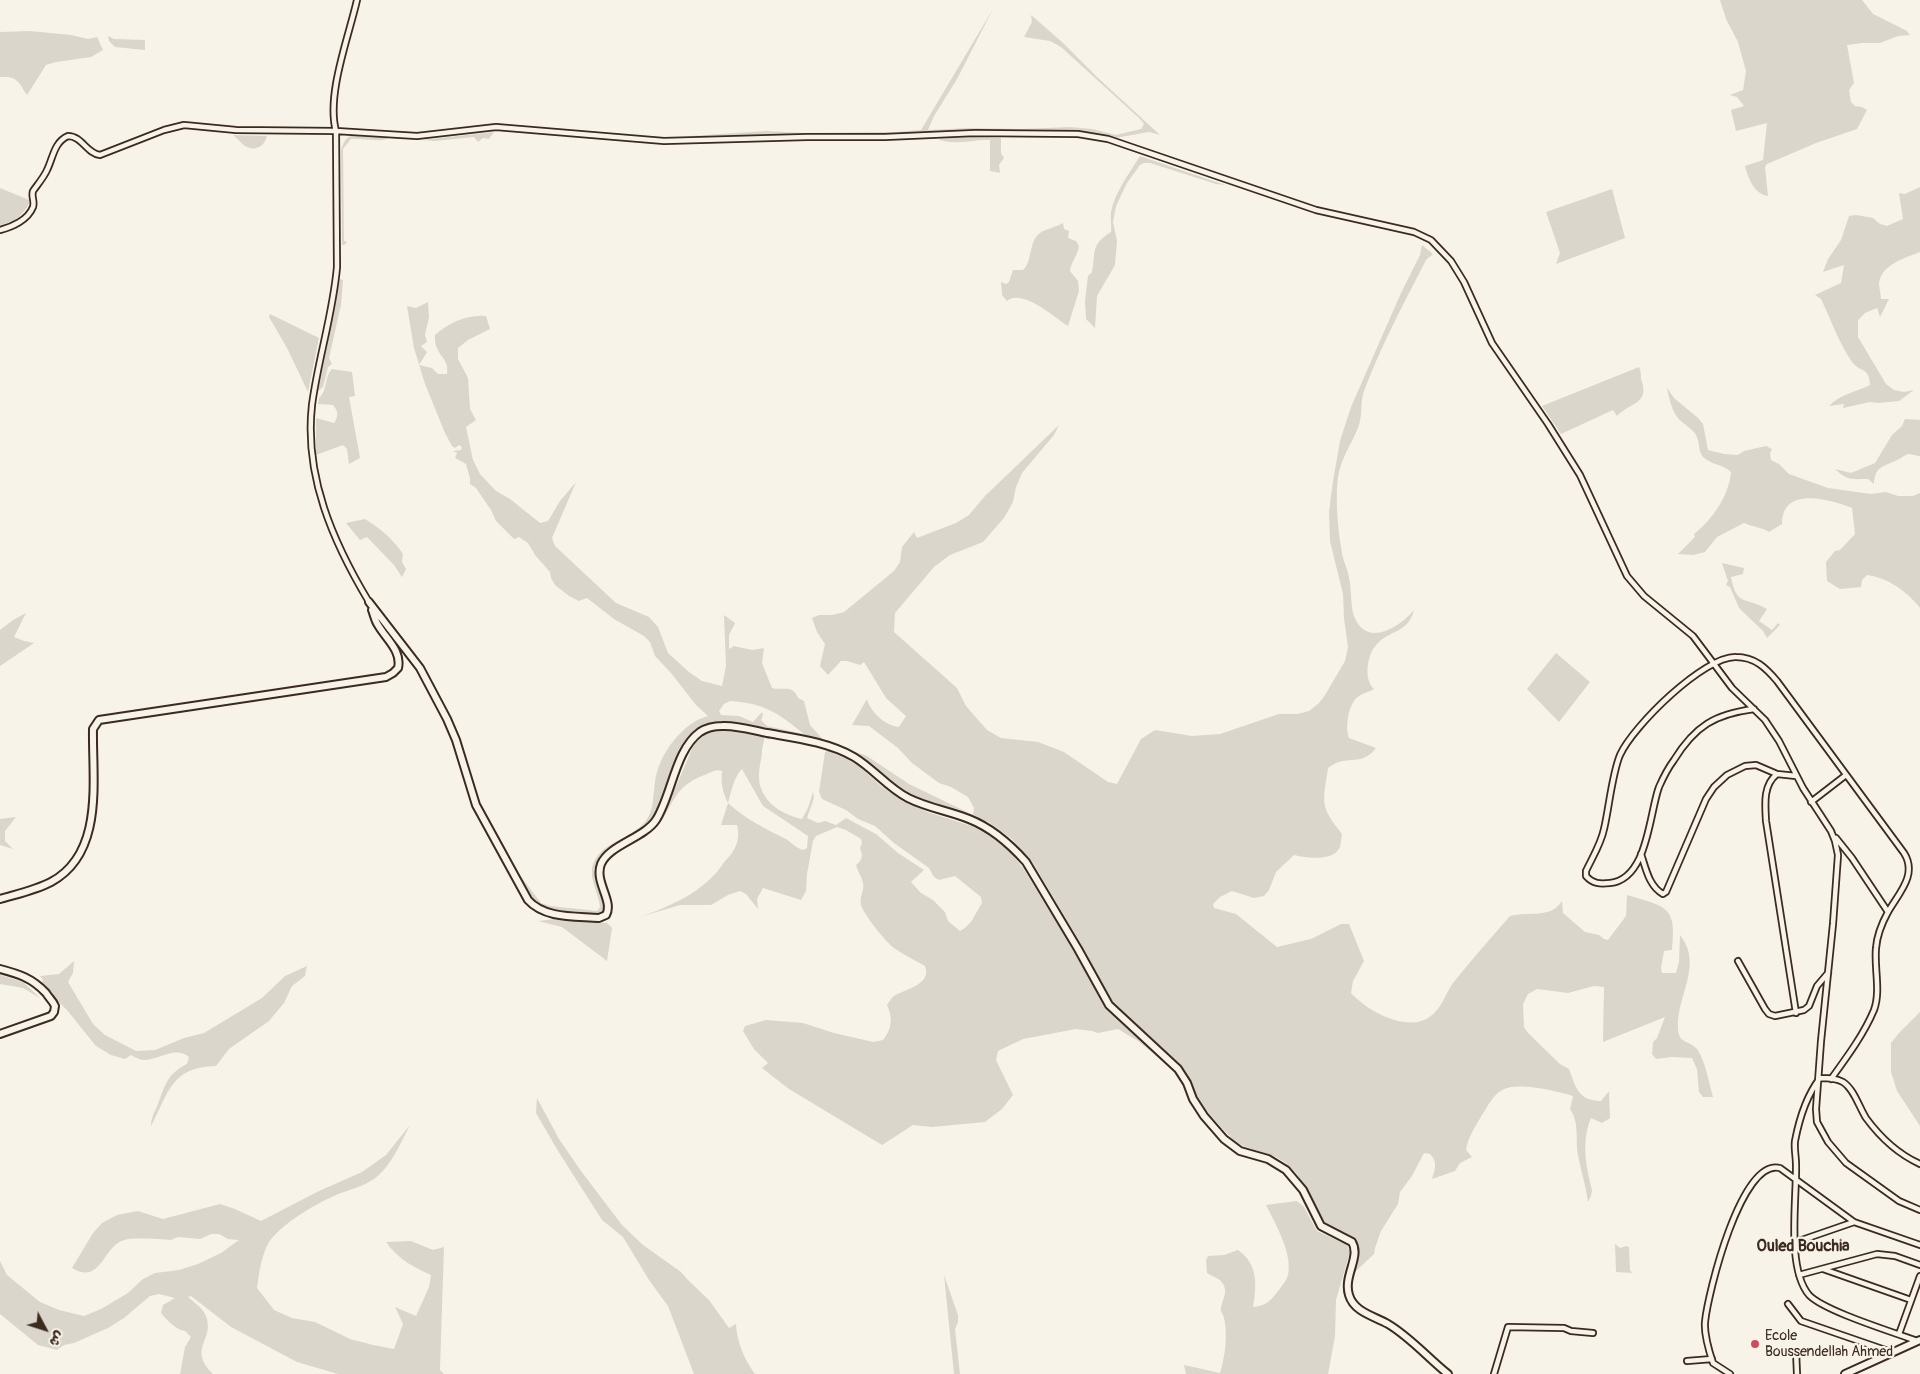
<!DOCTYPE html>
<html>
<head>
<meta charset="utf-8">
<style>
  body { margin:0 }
  #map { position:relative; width:1920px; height:1374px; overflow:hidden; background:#f7f3e8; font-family:Pangolin,"Playpen Sans Arabic",sans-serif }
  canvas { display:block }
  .north { position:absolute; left:20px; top:1304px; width:50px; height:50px; -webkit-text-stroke:4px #f7f3e8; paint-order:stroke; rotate:130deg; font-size:14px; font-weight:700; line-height:20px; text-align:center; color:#3b2a1e }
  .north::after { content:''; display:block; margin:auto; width:18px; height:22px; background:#3b2a1e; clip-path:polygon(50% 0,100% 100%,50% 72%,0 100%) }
</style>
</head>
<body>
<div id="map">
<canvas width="1920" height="1374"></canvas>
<div class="north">ش</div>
</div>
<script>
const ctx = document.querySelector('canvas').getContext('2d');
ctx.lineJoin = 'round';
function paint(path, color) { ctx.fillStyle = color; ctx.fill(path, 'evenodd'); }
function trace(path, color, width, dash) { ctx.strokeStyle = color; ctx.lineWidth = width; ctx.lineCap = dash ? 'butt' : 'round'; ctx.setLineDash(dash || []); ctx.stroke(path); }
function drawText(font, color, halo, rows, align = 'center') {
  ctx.font = font + ' Pangolin,sans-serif'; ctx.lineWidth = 4.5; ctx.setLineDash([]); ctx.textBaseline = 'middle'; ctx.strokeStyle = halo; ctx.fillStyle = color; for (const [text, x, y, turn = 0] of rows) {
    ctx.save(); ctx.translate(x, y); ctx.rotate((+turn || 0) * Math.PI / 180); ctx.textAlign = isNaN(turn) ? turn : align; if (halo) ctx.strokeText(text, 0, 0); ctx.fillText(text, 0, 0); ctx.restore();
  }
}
paint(new Path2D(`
  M1720,0H1862L1873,14L1907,31L1910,35L1898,36L1880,43H1862L1847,45L1854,83L1849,90L1851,102L1855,106L1862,107L1867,110L1857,129L1816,143L1767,164L1765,167L1768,196C1754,194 1748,178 1745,166L1763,160L1767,123L1736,131L1731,110L1744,106L1737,97L1730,95L1743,90L1746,71L1738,42L1726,19Z
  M993,9L957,79L934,116L928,130L969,128L1021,129L1070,127L1092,129L1116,135L1141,129L1144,124L1139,118L1061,47L1050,41L1024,37L1032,22L1031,15L1062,42L1097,77L1160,135L1149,132L1115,138L1098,134L1078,131H976L885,134L690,136L767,131L804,133L896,132L921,130Z
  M30,31L71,35L88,39L97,37L103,50L91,57L56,62L46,65L27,95C18,81 17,76 0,77V32Z
  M108,36L114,39L145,40V50L115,47L109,41Z
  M494,132L489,139L483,138L478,142L474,137L435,141L422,140Z
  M233,135L267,136C265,146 255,152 245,146C241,143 237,138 233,135Z
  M361,135L389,138C381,143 363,138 351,139L343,149L344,241L347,242L344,245H342L341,150C346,136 347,136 361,135Z
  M971,137L1001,138V153L1004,158L999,165L1000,173L990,171V140C974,139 953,146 938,139Z
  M1140,156L1225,185L1216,184L1150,163H1144L1140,165L1127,183L1116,206L1113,222L1117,241L1115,265L1097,296L1095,328L1086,319L1085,301L1088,276L1092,272C1096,252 1090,245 1111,232C1112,225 1110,219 1111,212C1115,192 1129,174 1140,156Z
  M1920,187V252C1905,258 1882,264 1879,283C1879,288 1881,295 1881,299H1889L1880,317L1877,308L1865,313L1858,320V337L1886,384L1894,390L1904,392L1914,390L1899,401L1878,403L1870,402L1843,408L1844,404L1829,406C1840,394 1856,392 1870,385C1869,366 1860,373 1852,362C1839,343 1831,320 1821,299L1815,295L1841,283L1844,265L1823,272L1828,259L1841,240L1849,216L1856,215L1873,218L1880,224L1887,226L1903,219L1899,193L1905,194Z
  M0,188L29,200V204C22,216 14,222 0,225Z
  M1612,189L1625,238L1556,264L1560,253L1546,212Z
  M1063,223L1064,229L1069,231L1068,238L1076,241L1079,246C1078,255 1071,262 1070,271L1078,281L1079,291L1068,326C1054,317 1022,288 1007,301L1002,295L1001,282L1006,284L1009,282L1013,270H1023C1033,261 1028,242 1040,233C1046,229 1056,227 1063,223Z
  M1422,245L1433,254L1426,260C1404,303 1381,346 1364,391C1360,402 1363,415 1358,428C1351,445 1341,458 1338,477C1335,499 1338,531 1342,553C1343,561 1348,569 1349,578C1352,590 1350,604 1354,616C1366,648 1399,628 1414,610C1408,633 1392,629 1378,643C1367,653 1363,679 1374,689C1369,692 1363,693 1359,696C1348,703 1345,727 1349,738L1376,748C1365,763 1354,758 1339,762C1335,763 1331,766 1328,768C1323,803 1319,805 1342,834C1341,838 1341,843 1340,847C1334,862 1307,858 1294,855L1276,872L1269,890L1264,896L1254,898L1232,891L1220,897L1213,904L1214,908L1236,914L1277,947L1311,939L1341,924H1349L1364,961L1353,981L1351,993C1367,1011 1410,1035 1432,1015C1443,1006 1445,994 1453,983C1471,960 1491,938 1510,916C1529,911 1551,919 1562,901L1563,913L1585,932L1599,935L1604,939L1608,940L1626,916L1627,895C1666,907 1677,905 1672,950L1664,951L1661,968L1662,973H1676L1679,962L1680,935C1704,965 1676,996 1678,1028C1678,1044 1689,1040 1697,1049C1705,1060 1709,1083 1713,1097H1703L1699,1092L1697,1069L1692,1058L1672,1057L1656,1059L1652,1054L1653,1042L1657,1038L1665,1017L1603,1042L1604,987L1594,986L1568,993L1537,989L1528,994L1523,1004L1524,1027L1528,1033L1560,1064L1569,1069C1576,1087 1578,1101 1601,1101L1609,1091L1610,1118L1602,1123L1591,1118C1581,1142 1586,1166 1592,1190L1591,1196L1588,1202C1586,1186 1581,1171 1578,1155C1575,1138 1580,1124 1570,1109L1573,1096C1558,1091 1519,1082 1504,1089C1494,1093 1488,1106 1482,1115C1475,1127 1468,1137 1466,1150L1472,1157L1460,1163L1455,1171L1432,1179C1435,1169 1438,1162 1430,1154L1424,1153L1412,1176L1400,1192L1398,1204L1381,1231L1375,1248L1374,1254L1354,1273L1359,1254L1357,1243L1350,1236L1326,1224L1297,1174L1286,1163L1276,1157L1245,1147L1234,1141L1207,1112L1198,1101L1191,1081L1176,1061L1111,1001L1084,949L1033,863L1012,839L988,822L910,794L887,778L867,761L842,747L867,756L909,784L973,815L974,808L968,797L951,787L939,783L912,763L898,748L869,726L852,725L867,699C870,712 886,726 899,727L906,716L886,698L864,662L860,665L847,661H841L828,675L820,666L825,644L817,632L812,618L819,615H832L844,612L894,571L900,562L902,547L914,532L917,538L956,523L969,515L985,496L1059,425L1054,435L1022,473L1016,487L1013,502L1004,518L983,542L950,555L934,567L895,613L894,632L957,688L966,706L987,730L1001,738L1038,742L1064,752L1108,782L1117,784L1141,739L1155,730L1192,736L1220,734L1279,714H1297L1309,711L1319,703L1325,695L1345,661L1348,647L1344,618L1343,594L1330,541L1329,512L1333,481L1340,441L1351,407L1401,293L1420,255Z
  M340,279L343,280L341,305L329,358L332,364L328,367L323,387L318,391Z
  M428,302L429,317L425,335L427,342L421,346L427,352L419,365L432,368L438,374H447C449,360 441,358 437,348C435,345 435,339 435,335C448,323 468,314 486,316L490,329L468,340L458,348V359L468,378L470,409L476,420L466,427L473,460L480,474L496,491L510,499L540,523L548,521L560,501L576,482L552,538L555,546L616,603L649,617L658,627L668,653L689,672L702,681L722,686L726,666L724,615L735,623L729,635V649L734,646L752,650L764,648L762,663L772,688C783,691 793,684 798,698L804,701L810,725L827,744C803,737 737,718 715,722C706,724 697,729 691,735C675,754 666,789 657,812C653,818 650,823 645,828C629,840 595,850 596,875C596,886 603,897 605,909L603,913L599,914C577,913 546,916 531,897C524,888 519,876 513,866L541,903L550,906L597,911L600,907C599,893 587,876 594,862C604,840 634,839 647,819C654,809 653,794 655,782C658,759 674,735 694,722C698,719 703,718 708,716L696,705L671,673L655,656L650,642L644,636L614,619L587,598L579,601L569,596L555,585L551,578L550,572L535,555L528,543L519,537L514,539L496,521L491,510L476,488L470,484V478L466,464L455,458L457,453L453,451L461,450L462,447L459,445L455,448L452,446L445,433L425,384L414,348L407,306L416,308ZM730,701C764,703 778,713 804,734L767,726L761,720L763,715L762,712L753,722L739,716L721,715L719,711L724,704Z
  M270,314L319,338L308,392L287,348L269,317Z
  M1639,367C1642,373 1640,377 1642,382C1649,404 1629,403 1617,416L1613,410L1561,434L1542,406Z
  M332,369L352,372L355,396L349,397L360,458L349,464L347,449L343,445L316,455V418L334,423C339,416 338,411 333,405L318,404L319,398C328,390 324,377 332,369Z
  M1667,388L1674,398L1698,418L1703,424L1708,450L1724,454L1738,455L1744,451L1766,446L1772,449L1770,453L1771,460L1779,464L1789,474L1828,488L1871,494L1886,492L1898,496H1913L1920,493V608C1907,591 1888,578 1867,575L1862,580L1861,587L1840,589L1827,581L1826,562L1835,551L1840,550L1855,534L1852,508C1829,499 1782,486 1782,524L1769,532C1761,527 1753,527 1744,523L1717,537L1705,552L1693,555L1678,554L1695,537L1694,534C1712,520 1729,496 1731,472C1723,464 1711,465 1703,457C1698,451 1700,442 1696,435C1692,428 1683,424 1678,418C1672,411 1669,398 1667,388Z
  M1905,419L1920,420V456C1917,456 1911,454 1908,454C1905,455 1900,459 1897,460C1883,467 1875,466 1874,484L1868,479C1851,479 1848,481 1835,469L1851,473L1875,463L1892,435L1902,426Z
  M365,519C381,529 392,538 403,554L402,562L406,569L402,577L394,565L367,537L360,540L346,523Z
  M1722,563L1744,568L1743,574L1731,577C1737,607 1744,596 1767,609L1759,621L1772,630L1778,623L1780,625L1767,638L1763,631L1739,608L1730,587L1726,585L1728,581Z
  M26,613L14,637L24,641L34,643L0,666V630L13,620Z
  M1556,653L1590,682L1559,722L1527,689Z
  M726,729L764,736C765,742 762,745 762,751C762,759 759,766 759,774C758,800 780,814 802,819L808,808L813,792L814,798L807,818L818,823L825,821L836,825L846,818L876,834L898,853L924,870L911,882L921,893L933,900L945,912L948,921L960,931C973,924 974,915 982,903L981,897L955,876L939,880L934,877L929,868L894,843L875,826L858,819L846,810L822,799L819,792L825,752L828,751L847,759L860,767L881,786L904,802L930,813L975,827L984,831L1011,853L1023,868L1065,936L1105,1008L1145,1042L1175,1071L1138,1041L1118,1029L1098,1033L1092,1031L1076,1029L1023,1039L998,1051L996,1060L1013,1095L1002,1109L985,1122L932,1127L913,1125L882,1145L789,1089L762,1068L768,1063L754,1049L743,1031L745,1026L766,1020L803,1023L834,1033L873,1042L883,1040C892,1029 893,1018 887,1005C889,1002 891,998 894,996C905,989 932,985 925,966C915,960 904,955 894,948C886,942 864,915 861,905C859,896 865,889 863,883C862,877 858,872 856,865C863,859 863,856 860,848L862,843L861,839L846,830L837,827L816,836L813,841L807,874L806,891L801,900L763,888L757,899L758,909L746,894L740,891L728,895L711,905H680L643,916C670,906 696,895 716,873C720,869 722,864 726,860C735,851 741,840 737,825H721L728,803C722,791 721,783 722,771C716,769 712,772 707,774C677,785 676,797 661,822L694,744L709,731ZM742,769L763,806L808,836L807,848L803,850C796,848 792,843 786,839C764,828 747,820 728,803C731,792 734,777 742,769Z
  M16,817L5,831V841L13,849L0,845V819Z
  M555,919L607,923L612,928L607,961L562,927L538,921Z
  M74,961L73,973L68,982L93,1024L105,1035L136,1051L155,1050L184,1038L204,1033L262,998L285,976L307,966L305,976L292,986L284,1003L269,1021L229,1049L216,1066C171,1067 169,1092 151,1126C151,1117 155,1112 158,1104C165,1085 168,1073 187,1064L189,1057C175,1045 158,1061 142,1060C139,1059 134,1057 131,1055L125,1059L111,1055L96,1046L67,1010L41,985L43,980L40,976L59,974Z
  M0,975L23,982L40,998L23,988L0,984Z
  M1920,1012V1126L1897,1091L1891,1072V1043L1899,1033Z
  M537,1098L559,1139L581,1171L622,1225L643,1245L681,1272L688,1280L709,1300L729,1328L736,1324C737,1342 744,1359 755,1374H694L668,1306L649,1280L623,1237L602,1220L558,1151L536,1113Z
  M410,1125C401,1142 391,1167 374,1179C361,1188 346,1190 332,1197C315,1204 277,1227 268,1244C261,1258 259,1273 257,1288L274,1310L292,1318L315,1322L350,1339L373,1345L394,1349L403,1324L395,1307L416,1316L429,1287L431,1275C413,1267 398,1259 386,1242L411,1241L433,1250L444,1247L440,1370L444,1374H338L297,1362L231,1327L191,1296L188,1297C194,1302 202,1308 205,1314C217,1340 186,1347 213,1374H180L185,1347L191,1337L185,1331C176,1330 167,1320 161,1313L163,1305L175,1298L159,1294L150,1296L124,1318L108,1328L74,1343L64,1345L57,1350L38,1345L0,1314V1261L7,1275L40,1302L59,1310L84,1316L101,1309L128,1293L143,1279L155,1273L179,1270L198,1264L221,1253L239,1240L228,1239L219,1234H211L200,1239L178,1237L171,1240C162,1239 132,1237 124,1240C103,1246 101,1286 72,1268L93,1233L102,1223L117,1215L138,1211L163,1219L220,1204L235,1209L261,1221L319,1191L362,1172L386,1155Z
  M1297,1201L1304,1207L1317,1231L1347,1245L1350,1252L1336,1300L1335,1336L1328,1374H1186L1184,1365L1220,1373C1225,1357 1228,1335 1224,1318C1224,1316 1222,1314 1221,1311C1220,1302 1229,1294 1223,1284C1220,1278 1213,1277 1207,1273L1206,1260L1208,1256L1224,1255L1238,1250C1258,1264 1257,1285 1253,1307C1265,1306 1271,1301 1278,1291C1282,1286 1286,1281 1288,1275C1293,1254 1275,1223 1266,1205Z
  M1615,1244L1620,1248L1626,1246L1629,1247L1630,1270L1632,1273L1616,1272Z
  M944,1275L958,1315V1322L955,1329L960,1374H954Z`), '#dbd6cb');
const street = new Path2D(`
  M0,230C12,227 28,220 33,207C35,201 31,197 33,191C38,184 44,177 47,170C53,158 54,142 68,136C82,136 86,153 100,155L164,130L184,125L236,130L336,131C326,95 349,36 357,0
  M369,602C333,542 304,476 312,405C318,359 333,314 337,267L336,131L417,136L496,127L664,141L807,137H885L975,133L1078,134L1108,139L1316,210L1414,232L1431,240L1451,261L1464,282L1492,343L1548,424L1580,475L1627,576L1644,596L1693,636L1732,688L1765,720L1779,741L1803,788L1831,831L1835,841L1838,855L1833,924L1821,1041L1816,1109L1817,1122L1828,1142L1846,1163L1899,1201L1920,1210
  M1754,709C1715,714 1695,726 1674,760C1668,768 1663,778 1659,787C1649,814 1648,879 1610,883C1600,884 1593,884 1586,876V871C1592,858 1601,844 1604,829C1609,808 1612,774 1620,755C1633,726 1704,656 1736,657C1755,657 1766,668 1777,681L1904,853C1918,875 1898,894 1888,912C1882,923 1877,935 1876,948C1874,968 1881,991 1874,1010C1864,1034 1847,1057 1831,1079
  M1811,802L1846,775
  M1836,838L1852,858L1888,912
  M1641,854C1646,869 1649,886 1663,894L1666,892L1706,799L1714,787L1727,775L1745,766L1756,765L1777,774
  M1738,961L1765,1009L1769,1014L1775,1016L1804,1010L1809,1006L1817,986L1828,973
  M1796,1013L1766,821C1765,804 1763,785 1777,774L1796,776
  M1796,1242L1854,1222
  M1823,1269L1911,1300
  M1799,1275L1877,1254L1895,1256L1920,1265
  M1788,1304L1801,1321L1891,1352
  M1899,1334L1920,1276
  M1917,1341C1893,1332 1824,1311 1809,1295C1786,1268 1797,1198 1796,1164C1796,1156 1794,1149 1795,1141C1799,1120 1807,1095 1820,1078C1828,1078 1836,1078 1843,1082C1854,1089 1859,1107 1866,1118C1880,1137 1898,1154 1920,1164
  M1796,1351L1797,1374
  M1687,1361L1712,1359
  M1494,1374L1508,1327L1564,1328L1571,1331L1593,1333
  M1730,1374L1713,1363C1709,1351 1704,1334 1705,1322C1708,1293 1741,1158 1780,1168L1854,1222L1920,1245`);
const secondary = new Path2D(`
  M369,602L420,668L447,719L456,740L476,805L528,900C545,919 576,916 599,918L606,915C614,901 594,882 601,864C609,845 644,838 656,820C672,795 675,750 700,732C706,728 714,726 722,726C736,725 752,730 767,733C795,738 828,742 854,757C874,769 888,788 908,798C928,808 949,811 969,819C992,828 1010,844 1026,862L1078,949L1109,1005L1178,1069L1187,1083L1193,1099L1204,1116L1224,1139L1240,1151L1268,1159L1286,1170L1303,1190L1321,1226L1352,1242C1361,1257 1343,1276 1349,1295C1354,1312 1374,1316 1388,1324C1410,1337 1428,1358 1448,1374
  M0,899C17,894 36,890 51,882C105,853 92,779 93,729L99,720L386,677L393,673L398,668C402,651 386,639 378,625C375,621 374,615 372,610
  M0,969C19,974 32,978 46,993C49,998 53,1001 55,1006L54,1012L51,1016L0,1034
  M1845,1374L1920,1340`);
trace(street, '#3b2a1e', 8);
trace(secondary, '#3b2a1e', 10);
trace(street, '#f7f3e8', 4.5);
trace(secondary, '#f7f3e8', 6);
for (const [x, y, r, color] of [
  [1755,1344,5,"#d1495b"]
]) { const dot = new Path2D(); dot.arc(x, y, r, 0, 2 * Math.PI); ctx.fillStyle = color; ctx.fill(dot); trace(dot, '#f7f3e8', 2); }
drawText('14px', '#3b2a1e', '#f7f3e8', [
  ["Ecole",1765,1336],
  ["Boussendellah Ahmed",1765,1352]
], 'left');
drawText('bold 16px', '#3b2a1e', '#f7f3e8', [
  ["Ouled Bouchia",1803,1247]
]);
</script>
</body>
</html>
